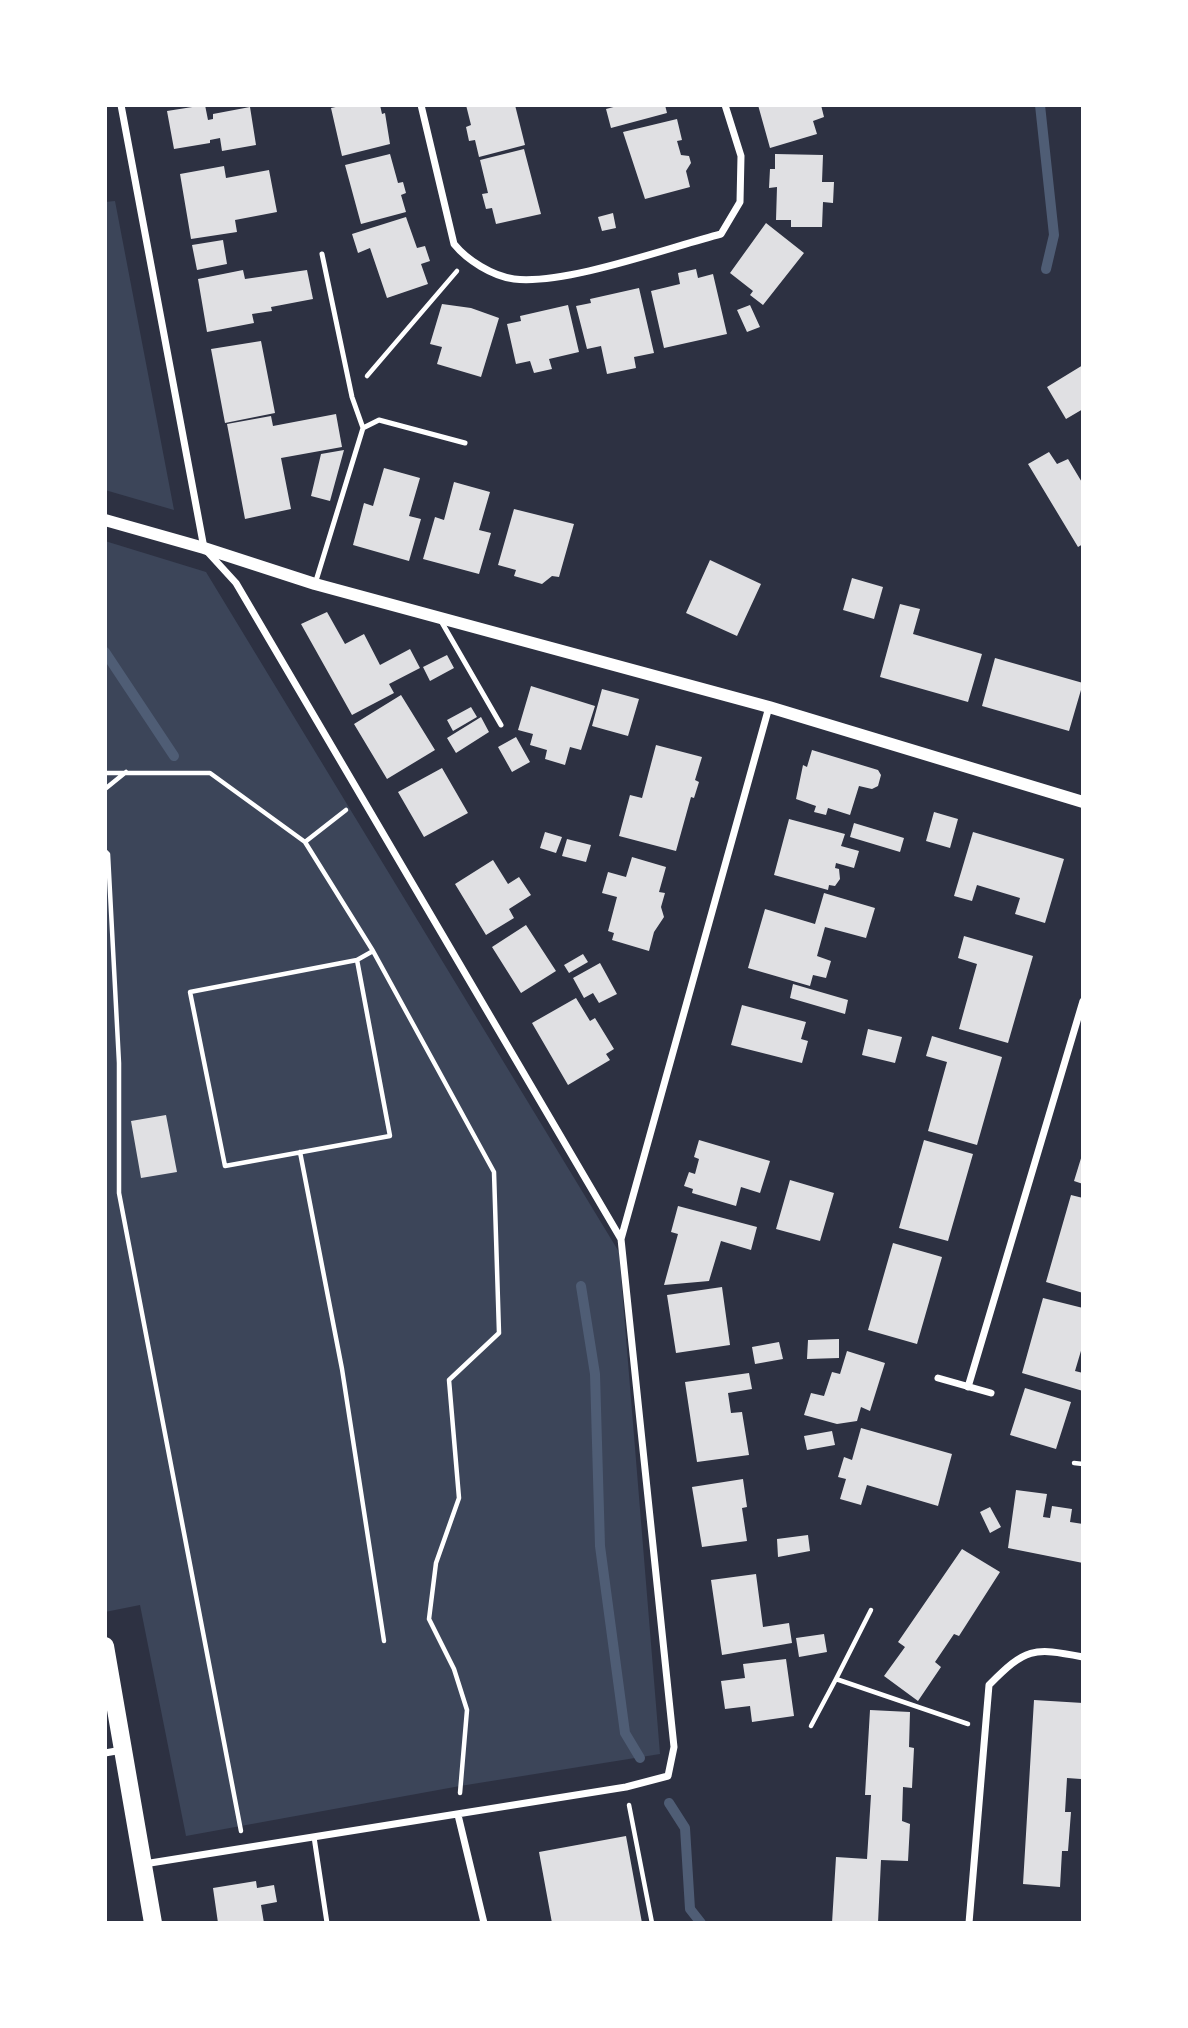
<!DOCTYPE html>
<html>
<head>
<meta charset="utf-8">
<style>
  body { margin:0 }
  #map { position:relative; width:1188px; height:2028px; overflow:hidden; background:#2d3142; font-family:"Archivo Narrow",sans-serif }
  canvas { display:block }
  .frame { position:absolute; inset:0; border:107px solid #fff; pointer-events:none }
</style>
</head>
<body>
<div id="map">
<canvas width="1188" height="2028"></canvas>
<div class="frame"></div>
</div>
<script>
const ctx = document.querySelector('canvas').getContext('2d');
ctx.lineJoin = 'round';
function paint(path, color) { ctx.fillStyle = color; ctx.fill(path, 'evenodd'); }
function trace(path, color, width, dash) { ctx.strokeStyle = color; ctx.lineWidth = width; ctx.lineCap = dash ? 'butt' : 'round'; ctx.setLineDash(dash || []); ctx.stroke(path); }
paint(new Path2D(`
  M115,201L174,510L105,490V202Z
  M105,541L206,572L619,1252L660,1754L460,1786L186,1836L140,1605L105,1612Z`), '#3c4559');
trace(new Path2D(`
  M1040,105L1054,235L1046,269
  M105,652L174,756
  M581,1286L595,1374L600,1546L625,1733L640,1758
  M669,1803L685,1828L690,1909L701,1923`), '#4f5d75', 10);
paint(new Path2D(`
  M205,105L208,120L213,119V114L250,107L256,145L222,151L220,138L210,140V143L174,149L167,111Z
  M345,105H380L382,114L385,113L390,144L342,156L331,108Z
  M466,105H515L525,145L479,157L475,140L469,141L466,127L471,125Z
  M621,105H665L667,113L611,128L606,109Z
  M758,105H821L824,117L813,121L817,134L770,148Z
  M677,119L682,140L677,141L681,155L689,156L691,163L686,171L690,187L645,199L623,132Z
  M524,149L541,214L496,224L492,208L486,209L482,194L488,193L480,160Z
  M390,154L398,183L403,182L406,193L401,195L406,212L361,224L345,165Z
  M775,154L823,155L822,182H834L833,203L823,202L822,227H791V220H776L777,187L769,188L770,169H775Z
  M224,166L226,178L269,170L277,212L235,220L237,232L191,239L180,174Z
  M613,213L616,228L602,231L598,217Z
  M406,217L417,248L425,246L430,261L421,264L428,284L387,298L370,248L358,253L352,234Z
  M766,223L804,253L763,305L750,295L753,291L730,273Z
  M223,240L227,264L197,270L192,245Z
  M696,269L698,278L713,274L727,334L664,348L651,291L680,284L678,273Z
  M243,270L245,279L307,270L313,299L271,307L272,311L252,314L254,323L207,332L198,279Z
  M639,288L654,353L634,357L636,368L607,374L601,346L587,349L576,306L591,303L590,299Z
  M442,304L471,308L499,318L481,377L437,364L442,347L430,344Z
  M568,305L579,352L549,359L552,369L534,373L530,361L516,364L507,324L521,321L520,316Z
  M750,305L760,327L747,332L737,310Z
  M261,341L275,413L225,423L211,349Z
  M1083,365V409L1066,419L1047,387Z
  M336,414L342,447L281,458L291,509L245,519L227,424L271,416L273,426Z
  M344,450L330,501L311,496L321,454Z
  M1049,452L1057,464L1068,459L1083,484V544L1078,547L1028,464Z
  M384,468L420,478L409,516L421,519L409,561L353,545L364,503L373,506Z
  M454,482L490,492L479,530L491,533L479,574L423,559L435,517L444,520Z
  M514,509L574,524L559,577L552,576L542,584L514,576L516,570L498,565Z
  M710,560L761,584L737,636L686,613Z
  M852,578L883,587L874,619L843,610Z
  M900,604L920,609L913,634L982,654L968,702L880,677Z
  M327,612L345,644L364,634L380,665L410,649L420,668L389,684L394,693L352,715L301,624Z
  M447,655L454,668L430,681L423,667Z
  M995,658L1083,683L1069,731L982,706Z
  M531,686L595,706L581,750L570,747L565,765L545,759L547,750L530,745L533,734L518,730Z
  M602,689L639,699L628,736L592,726Z
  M401,695L435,750L387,779L354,724Z
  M471,707L477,717L453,731L447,720Z
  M481,717L489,732L456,753L447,738Z
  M516,737L530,762L512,772L498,747Z
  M656,745L702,757L695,780L699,782L694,798L691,797L676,851L619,836L630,795L642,798Z
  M812,750L878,770L881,775L878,786L872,789L859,786L850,815L828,808L826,815L814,812L816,806L796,799L803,765L807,767Z
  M442,768L468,813L424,837L398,792Z
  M934,812L958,819L950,848L926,841Z
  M789,819L845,834L841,846L859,851L854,868L836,863L835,868L839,869L840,879L835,886L829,885L828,890L774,875Z
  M854,823L904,838L900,852L850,837Z
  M545,832L562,837L556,853L540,848Z
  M973,832L1064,859L1045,923L1015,914L1020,898L977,885L972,901L954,896Z
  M567,839L591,845L586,862L562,856Z
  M632,857L666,867L659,892L665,893L661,907L664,917L654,932L649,951L612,940L614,933L608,931L617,897L602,893L608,872L626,877Z
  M493,860L508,884L519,877L531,895L509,909L514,918L486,935L455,884Z
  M824,893L875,908L866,938L825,927L817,956L831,961L826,978L813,975L810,986L748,968L765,909L815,924Z
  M526,925L556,971L521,993L492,947Z
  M964,936L1033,956L1008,1043L959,1029L977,964L958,958Z
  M583,954L588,962L569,973L564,965Z
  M600,963L617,994L599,1003L593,993L584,998L573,978Z
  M793,984L848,1000L845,1014L790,998Z
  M576,998L590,1021L595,1018L614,1049L606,1054L610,1060L568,1085L532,1023Z
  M742,1005L806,1022L801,1039L808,1041L802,1063L731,1045Z
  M868,1029L902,1037L895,1063L862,1055Z
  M932,1036L1002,1057L977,1145L928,1131L947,1062L926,1056Z
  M166,1115L177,1172L141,1178L131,1121Z
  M699,1140L770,1161L760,1193L741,1187L736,1206L692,1193L693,1189L684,1186L689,1172L695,1174L699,1159L694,1157Z
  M924,1140L973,1154L948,1241L899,1228Z
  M1082,1155H1083V1184L1074,1181Z
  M790,1180L834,1193L820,1241L776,1229Z
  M1071,1195L1083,1198V1293L1046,1282Z
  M678,1206L757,1227L751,1250L721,1241L709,1281L664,1285L678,1234L671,1232Z
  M893,1243L942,1257L917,1344L868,1330Z
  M722,1287L730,1345L676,1353L667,1295Z
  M1043,1298L1083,1308V1344L1075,1371L1083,1373V1391L1022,1373Z
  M839,1339V1358L807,1359L808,1340Z
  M779,1342L783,1359L755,1364L752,1347Z
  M847,1351L885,1363L870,1411L861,1407L857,1421L837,1424L804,1415L811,1393L824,1396L832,1372L840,1374Z
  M749,1373L752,1389L728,1393L731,1413L742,1412L749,1455L697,1462L685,1382Z
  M1025,1388L1071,1402L1056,1449L1010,1435Z
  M861,1428L952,1454L938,1506L867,1485L861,1505L840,1499L846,1479L838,1477L844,1457L852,1460Z
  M832,1431L835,1445L807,1450L804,1436Z
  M743,1479L747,1507L742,1508L747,1541L702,1547L692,1487Z
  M1016,1490L1047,1494L1043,1517L1050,1518L1052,1506L1072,1509L1070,1522L1083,1524V1563L1008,1548Z
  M990,1507L1001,1527L990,1533L980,1512Z
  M808,1535L810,1551L778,1557L777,1539Z
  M962,1549L1000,1572L959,1636L954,1634L935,1662L941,1667L918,1701L884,1676L905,1647L898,1642Z
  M756,1574L763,1627L789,1623L792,1643L722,1655L711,1580Z
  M824,1634L827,1652L799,1657L796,1638Z
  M786,1659L794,1716L752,1722L750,1706L725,1709L721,1681L745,1678L743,1664Z
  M1034,1700L1083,1703L1081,1779L1067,1778L1065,1812H1071L1068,1851H1062L1060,1887L1023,1884Z
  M870,1710L910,1712L909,1747L914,1748L912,1788L903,1787L902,1821L910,1824L908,1861L881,1860L878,1923H832L836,1857L867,1859L871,1795H865Z
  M626,1836L642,1923H552L539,1852Z
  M256,1881L257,1888L274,1885L277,1902L261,1905L264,1923H218L213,1888Z`), '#e0e0e3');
trace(new Path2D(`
  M367,376L457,271
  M105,773H210L305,842L373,951L494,1172L499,1333L449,1380L459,1498L436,1563L429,1619L454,1669L467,1710L460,1793
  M105,789L126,772
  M305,842L346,810
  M105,851L108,854L119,1063V1193L241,1831
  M357,960L390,1136L225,1166L190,992L357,960L373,951
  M300,1152L342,1369L384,1641
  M1074,1463L1083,1464
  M871,1610L836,1679L968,1724
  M811,1726L836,1679
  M629,1805L652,1923`), '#fff', 4.5);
trace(new Path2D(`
  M322,254L352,397L363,428
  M315,584L363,428L379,420L465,443
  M441,621L501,725
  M314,1837L327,1923`), '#fff', 5);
trace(new Path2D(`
  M121,105L204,548L236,583L621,1239L674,1747L668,1776L626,1787L144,1864
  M421,105L454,244C467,260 492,276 514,279C566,285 667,248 721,234L740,202L741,156L725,105
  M621,1239L769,707
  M938,1378L991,1393
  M968,1387L1083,1001
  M105,1753L122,1750
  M458,1815L484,1923
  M969,1923L989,1685C1026,1648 1032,1647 1083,1657`), '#fff', 7);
trace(new Path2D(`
  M105,520L204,548L315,584L769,707L1083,802`), '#fff', 12);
trace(new Path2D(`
  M105,1646L153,1923`), '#fff', 18);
</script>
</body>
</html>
